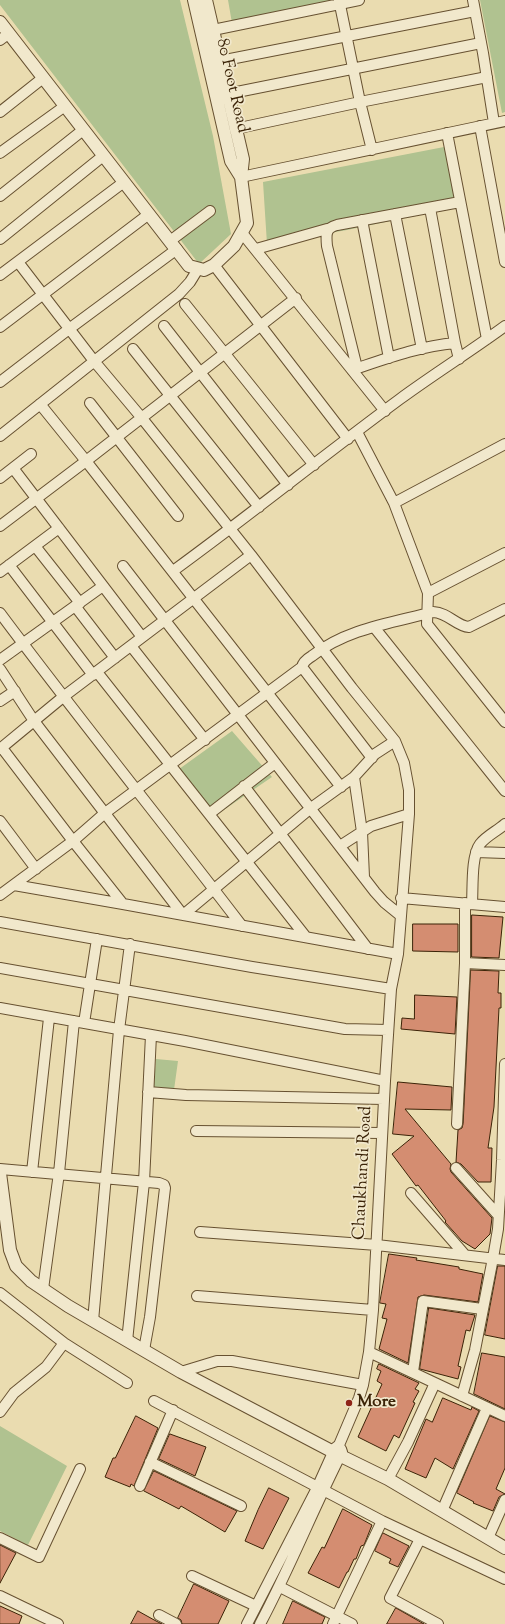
<!DOCTYPE html>
<html>
<head>
<meta charset="utf-8">
<style>
  body { margin:0 }
  canvas { display:block; background:#eadcb0 }
</style>
</head>
<body>
<canvas width="505" height="1624"></canvas>
<script>
const ctx = document.querySelector('canvas').getContext('2d');
ctx.lineJoin = 'round';
function paint(path, color) { ctx.fillStyle = color; ctx.fill(path, 'evenodd'); }
function trace(path, color, width, dash) { ctx.strokeStyle = color; ctx.lineWidth = width; ctx.lineCap = dash ? 'butt' : 'round'; ctx.setLineDash(dash || []); ctx.stroke(path); }
function drawText(font, color, halo, rows, align = 'center') {
  ctx.font = font + ' "Sorts Mill Goudy",serif'; ctx.lineWidth = 3.5; ctx.setLineDash([]); ctx.textBaseline = 'middle'; ctx.strokeStyle = halo; ctx.fillStyle = color; for (const [text, x, y, turn = 0] of rows) {
    ctx.save(); ctx.translate(x, y); ctx.rotate((+turn || 0) * Math.PI / 180); ctx.textAlign = isNaN(turn) ? turn : align; if (halo) ctx.strokeText(text, 0, 0); ctx.fillText(text, 0, 0); ctx.restore();
  }
}
paint(new Path2D(`
  M0,0H180L213,136L231,234L199,264L0,5Z
  M228,0H330L332,10L233,29Z
  M480,0H505V112L502,113Z
  M444,147L458,207L347,230L267,244L263,182Z
  M232,731L272,777L212,818L175,772Z
  M156,1059L178,1061L173,1097L153,1095Z
  M0,1426L67,1466L28,1545L0,1531Z`), '#b0c290');
const building = new Path2D(`
  M472,915L503,917L499,958L472,957Z
  M413,924H458V952L413,951Z
  M471,970L499,971L498,993H501V1008H499L494,1107L488,1148H492L491,1182H478L461,1164L456,1162L458,1130L462,1128L463,1124Z
  M415,995L457,997L455,1034L401,1029L402,1018L414,1019Z
  M398,1082L452,1087L451,1110L405,1109L451,1164L450,1169L451,1172L492,1218L490,1234L475,1249L462,1241L445,1222L446,1221L418,1185L416,1186L392,1154L414,1136L393,1134Z
  M389,1254L417,1258L416,1260L459,1267V1269L483,1274L478,1302L424,1295L418,1297L408,1363L379,1349L387,1319L382,1318L386,1304L380,1303Z
  M498,1266H505V1339L485,1335Z
  M429,1308L475,1315L470,1331L466,1330L458,1366L461,1367L458,1379L420,1369Z
  M482,1353L505,1357V1409L474,1394Z
  M379,1364L419,1383L415,1389L419,1391L413,1402L415,1403L399,1438L394,1435L386,1451L358,1437L382,1384L377,1381L381,1371L377,1369Z
  M443,1398L471,1410L472,1407L479,1411L453,1469L435,1458L426,1478L405,1469L426,1419L432,1422Z
  M136,1416L158,1428L134,1486L131,1484L130,1487L105,1477L113,1458H115Z
  M490,1416L505,1422V1468L496,1489L505,1494L499,1497L493,1511L473,1503L474,1502L457,1493Z
  M170,1434L206,1447L195,1476L159,1459Z
  M154,1471L237,1511L225,1532L181,1506L179,1509L144,1491Z
  M269,1488L289,1498L263,1549L245,1541L258,1510Z
  M343,1509L372,1525L364,1545L361,1546L356,1559H354L348,1572H347L339,1588L308,1573L322,1547L324,1548Z
  M383,1533L409,1546L398,1567L389,1563L391,1559L375,1551Z
  M0,1545L16,1553L0,1583Z
  M194,1584L229,1601L218,1624H182L181,1620L178,1618Z
  M293,1601L325,1617L322,1624H283Z
  M0,1606L22,1616L19,1624H0Z
  M396,1608L424,1624H387Z
  M138,1611L156,1621L162,1624H131Z`);
paint(building, '#d48d71');
trace(building, '#3b2307', 1);
const minor = new Path2D(`
  M339,0L360,102L372,150
  M473,0L483,53L494,123
  M213,30L359,0
  M0,40L8,34
  M220,61L475,11
  M227,94L481,43
  M0,112L43,78
  M480,126L505,262
  M235,129L360,102L487,77
  M447,133L487,339
  M0,153L65,106
  M241,177L505,121
  M0,196L83,130
  M430,208L455,343
  M395,214L422,349
  M362,220L389,358
  M242,233L385,411
  M0,239L103,156
  M170,241L210,211
  M256,249L327,229
  M18,262L94,361L141,417L251,555L352,688L395,741L404,763L409,790V814L398,954L391,989L385,1081L373,1310L369,1352L363,1385L359,1398L339,1445L335,1448L317,1488L247,1624
  M214,265L348,439
  M0,275L124,182
  M296,298L86,461L341,787
  M185,304L314,465
  M164,326L288,485
  M0,327L149,214
  M133,349L259,507
  M357,368L327,246C326,235 325,228 337,225L460,202
  M352,370C385,359 420,346 455,343L459,359
  M0,382L69,329L177,249
  M90,403L178,516
  M357,432L394,503L428,593L427,624L505,722
  M0,436L179,294L190,282L198,269
  M13,468L142,637
  M0,478L31,454
  M394,503L505,444
  M0,526L86,461L40,404
  M35,546L80,603
  M9,565L93,675
  M123,566L375,892L384,902L400,915
  M173,571C250,515 324,455 400,399C434,374 471,351 505,326
  M0,572L59,528
  M428,593L505,553
  M75,606L115,658
  M0,613C79,719 162,821 242,926
  M374,627L505,791
  M131,646L205,740
  M0,660L103,586
  M0,669L34,721L183,915L311,808L354,777L375,754L395,741
  M97,672L306,937
  M0,701L15,691
  M2,748L73,841L123,904L398,954
  M0,749L63,697L251,555
  M372,758L302,667C303,662 307,659 312,656C346,629 391,623 433,612C449,613 456,626 469,627L505,609
  M354,777L362,832L364,877
  M244,786L368,949
  M209,814L275,763
  M0,821L36,869
  M340,846L371,826L409,814
  M476,852L505,853
  M14,885L123,904
  M0,895L73,841L105,813L302,667
  M401,898L505,907
  M472,903C473,888 471,856 480,844C486,836 497,831 505,824
  M0,922L252,967L391,989
  M465,963L505,965
  M0,968L345,1029L388,1030
  M0,1008L185,1041L385,1081
  M84,1023L97,939
  M148,1092L186,1095L384,1099
  M457,1124L465,963V903
  M196,1131L382,1133
  M456,1168L498,1215
  M0,1169L159,1183L164,1185L165,1188L150,1317L144,1350
  M32,1172L49,1018
  M411,1193L465,1255
  M200,1232L377,1245L505,1260
  M43,1289L59,1173L74,1021
  M0,1293L64,1343L127,1383
  M197,1296L373,1310
  M93,1321L119,1030L130,944
  M127,1341L144,1182L151,1035
  M369,1352L505,1416
  M181,1372L217,1361H232L363,1385
  M413,1372L423,1301L482,1309
  M462,1396L475,1350L493,1258L498,1229L502,1160L505,1064
  M154,1401L382,1521L505,1579
  M0,1412L14,1393L46,1367L64,1343
  M150,1462L241,1506
  M388,1479L408,1442L435,1383
  M140,1486L173,1410
  M442,1511L487,1408
  M0,1538L39,1557L80,1469
  M488,1538L505,1500
  M420,1539L390,1598L438,1624
  M192,1576L256,1606
  M280,1587L352,1624
  M0,1596L58,1624
  M159,1615L176,1624
  M260,1624C290,1568 313,1509 342,1452L341,1449
  M333,1624L382,1521`);
const tertiary = new Path2D(`
  M194,0L231,161L241,177
  M0,22L189,266L204,270L214,265L234,246L247,223L241,177L243,159L206,0
  M0,1173L10,1250L16,1266L31,1281L68,1306L181,1372L341,1456L388,1479L505,1548`);
trace(minor, '#675131', 12);
trace(tertiary, '#675131', 14);
trace(minor, '#f1e8cc', 10);
trace(tertiary, '#f1e8cc', 12);
for (const [x, y, r, color] of [
  [349,1403,4,"#8f2418"]
]) { const dot = new Path2D(); dot.arc(x, y, r, 0, 2 * Math.PI); ctx.fillStyle = color; ctx.fill(dot); trace(dot, '#f1e8cc', 1.5); }
drawText('17px', '#3b2307', '#f1e8cc', [
  ["80 Foot Road",231,86,77],
  ["Chaukhandi Road",364,1173,-87]
]);
drawText('bold 17px', '#3b2307', '#f1e8cc', [
  ["More",357,1403]
], 'left');
</script>
</body>
</html>
